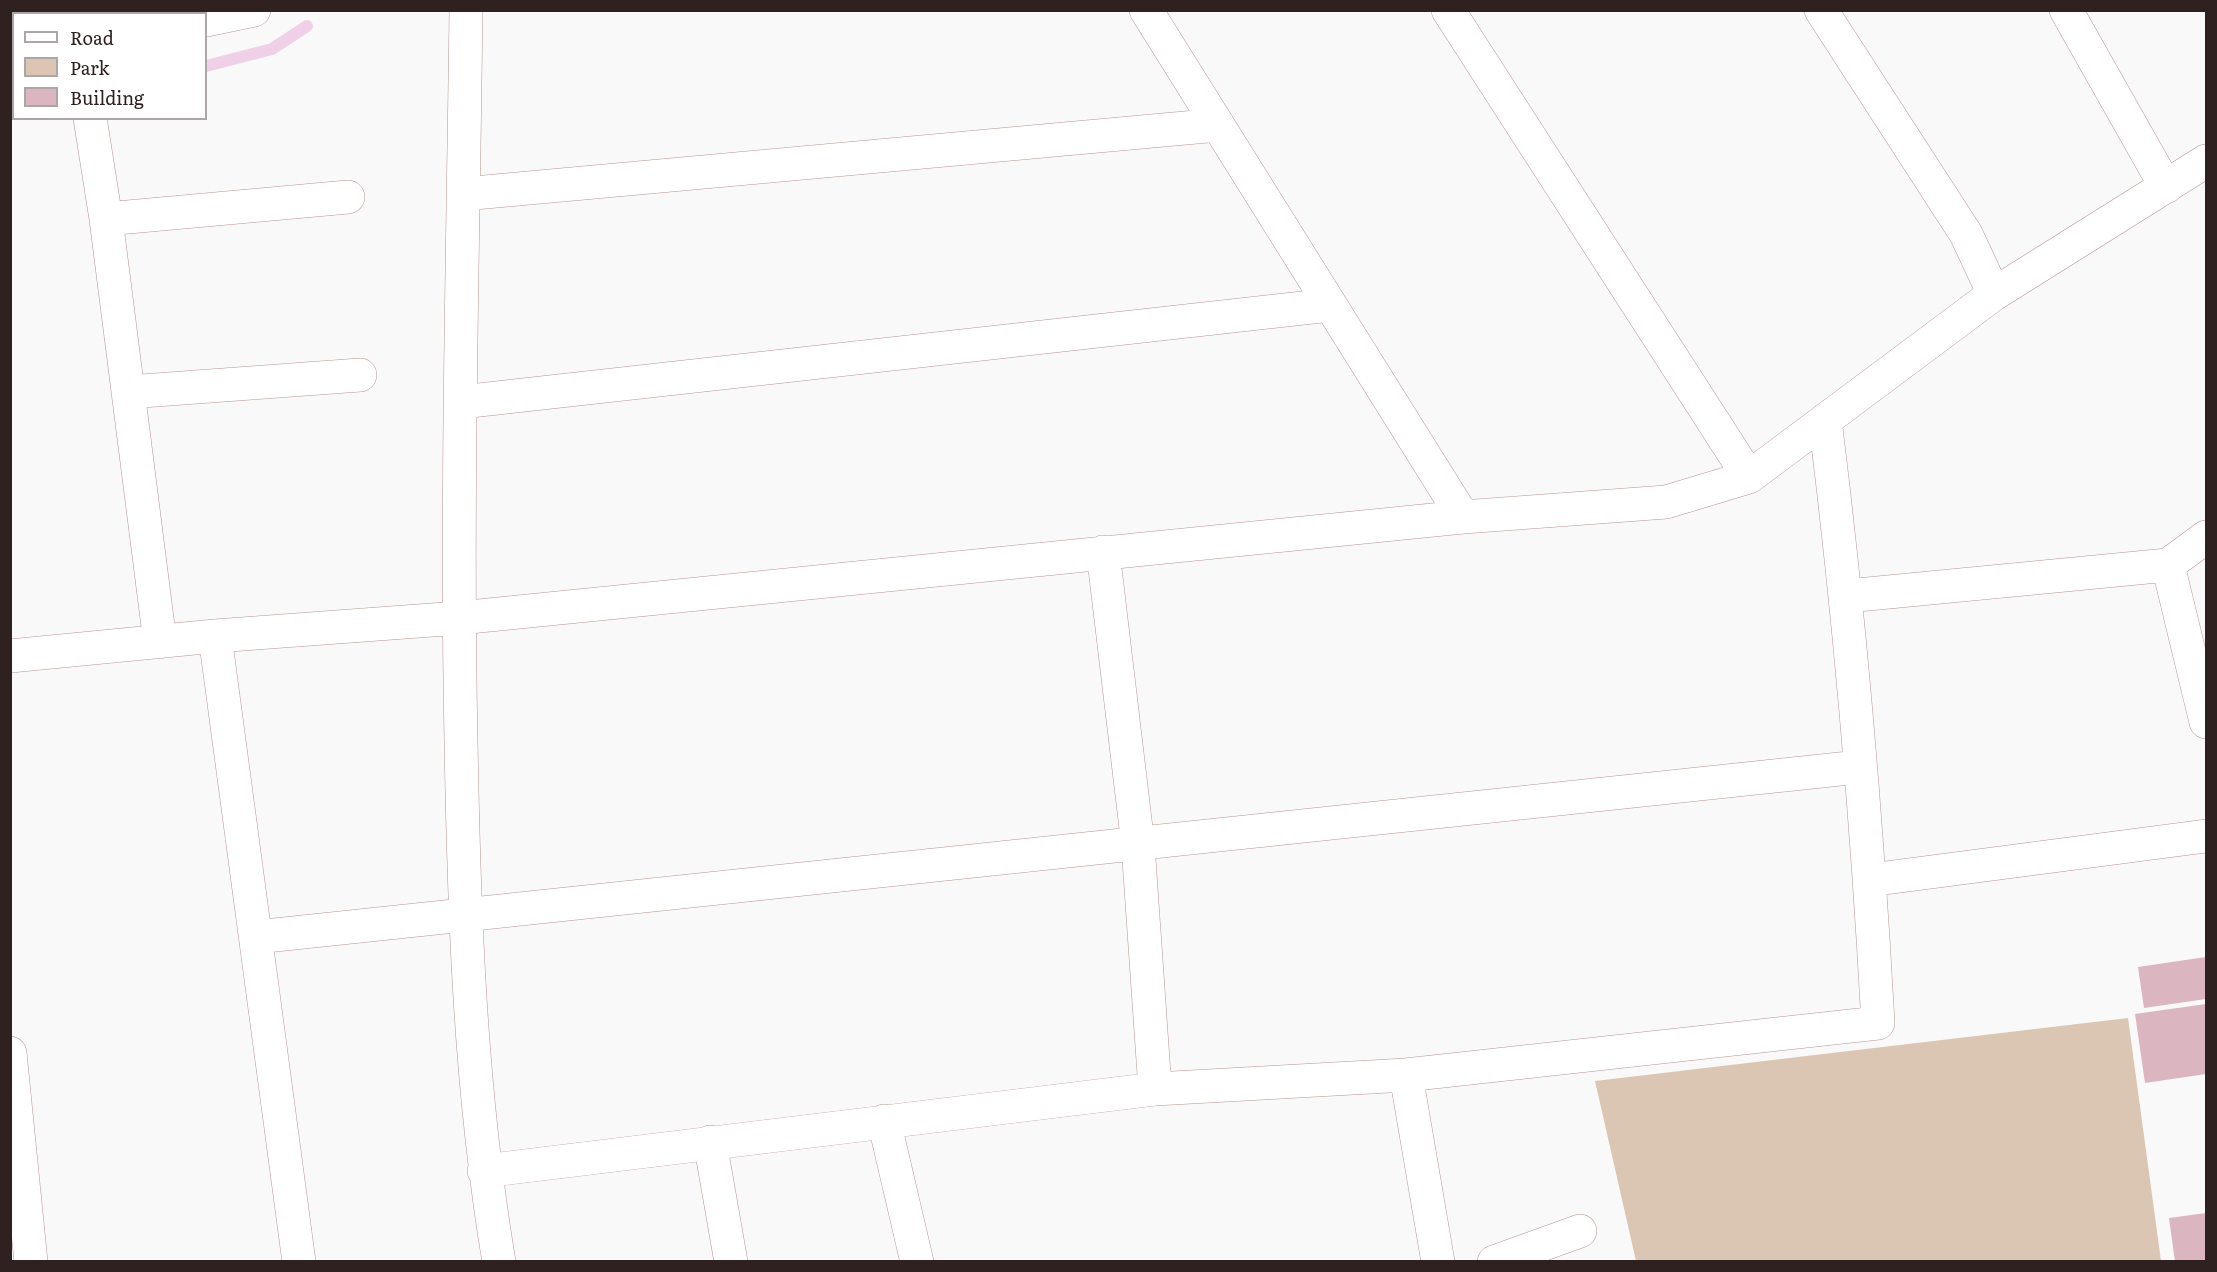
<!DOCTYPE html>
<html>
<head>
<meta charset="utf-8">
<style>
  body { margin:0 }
  #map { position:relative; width:2217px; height:1272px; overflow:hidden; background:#f9f9f9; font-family:Literata,serif }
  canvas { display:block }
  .frame { position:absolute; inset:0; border:12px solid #2f2120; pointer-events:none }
  .legend { position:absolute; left:12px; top:12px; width:195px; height:108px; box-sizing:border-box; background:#fff; border:2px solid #aca6a6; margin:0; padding:8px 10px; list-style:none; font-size:18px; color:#2f2120 }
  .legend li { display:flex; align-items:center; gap:12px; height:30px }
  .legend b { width:30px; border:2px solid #aca6a6 }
</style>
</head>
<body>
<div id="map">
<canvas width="2217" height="1272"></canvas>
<div class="frame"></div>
<ul class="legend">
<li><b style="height:8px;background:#fff"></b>Road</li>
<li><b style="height:16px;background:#dbc6b3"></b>Park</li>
<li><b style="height:16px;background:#dbb5c0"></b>Building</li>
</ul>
</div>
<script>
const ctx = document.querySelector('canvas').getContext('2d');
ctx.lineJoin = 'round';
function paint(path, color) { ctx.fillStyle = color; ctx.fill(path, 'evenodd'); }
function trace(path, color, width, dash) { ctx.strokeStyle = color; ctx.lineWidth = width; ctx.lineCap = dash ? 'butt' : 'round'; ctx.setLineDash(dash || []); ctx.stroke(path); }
paint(new Path2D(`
  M2128,1018L2161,1261H1636L1595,1081Z`), '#dbc6b3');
trace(new Path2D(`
  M206,66L272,49L307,26
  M10,112L14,111`), '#f0d0e6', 12);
paint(new Path2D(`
  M2206,957V999L2144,1008L2138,967Z
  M2206,1004V1074L2145,1083L2135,1014Z
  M2206,1213V1262H2175L2169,1218Z`), '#dbb5c0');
const lane = new Path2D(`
  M178,10V14`);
const street = new Path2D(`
  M466,10C463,254 456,497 461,741C464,915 470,1089 499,1262
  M1146,10L1463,517
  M1448,10L1749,477
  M2066,10L2166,187
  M206,20L254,10
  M10,61L14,60
  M90,118L106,219L160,642
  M463,194L1218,125
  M106,219L348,197
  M1994,294L2206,161
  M128,392L360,375
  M461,402L1330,305
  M1103,552L1138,845L1155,1089
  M2168,565L2206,722
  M1847,596L2168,565L2206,537
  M215,636L299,1262
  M10,656L215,636L459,618L1463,517L1666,502L1749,477L1994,294L1966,234L1821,10
  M1870,880L2206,836
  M256,937L1859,767
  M10,1053L31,1262
  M1406,1075L1438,1262
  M884,1121L917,1262
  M710,1142L731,1262
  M484,1171L1155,1089L1406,1075L1878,1023C1867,821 1850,620 1825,420
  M1494,1262L1580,1231`);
trace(lane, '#b99492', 26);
trace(street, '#b99492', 34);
trace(lane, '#fff', 24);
trace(street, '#fff', 33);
</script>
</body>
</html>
